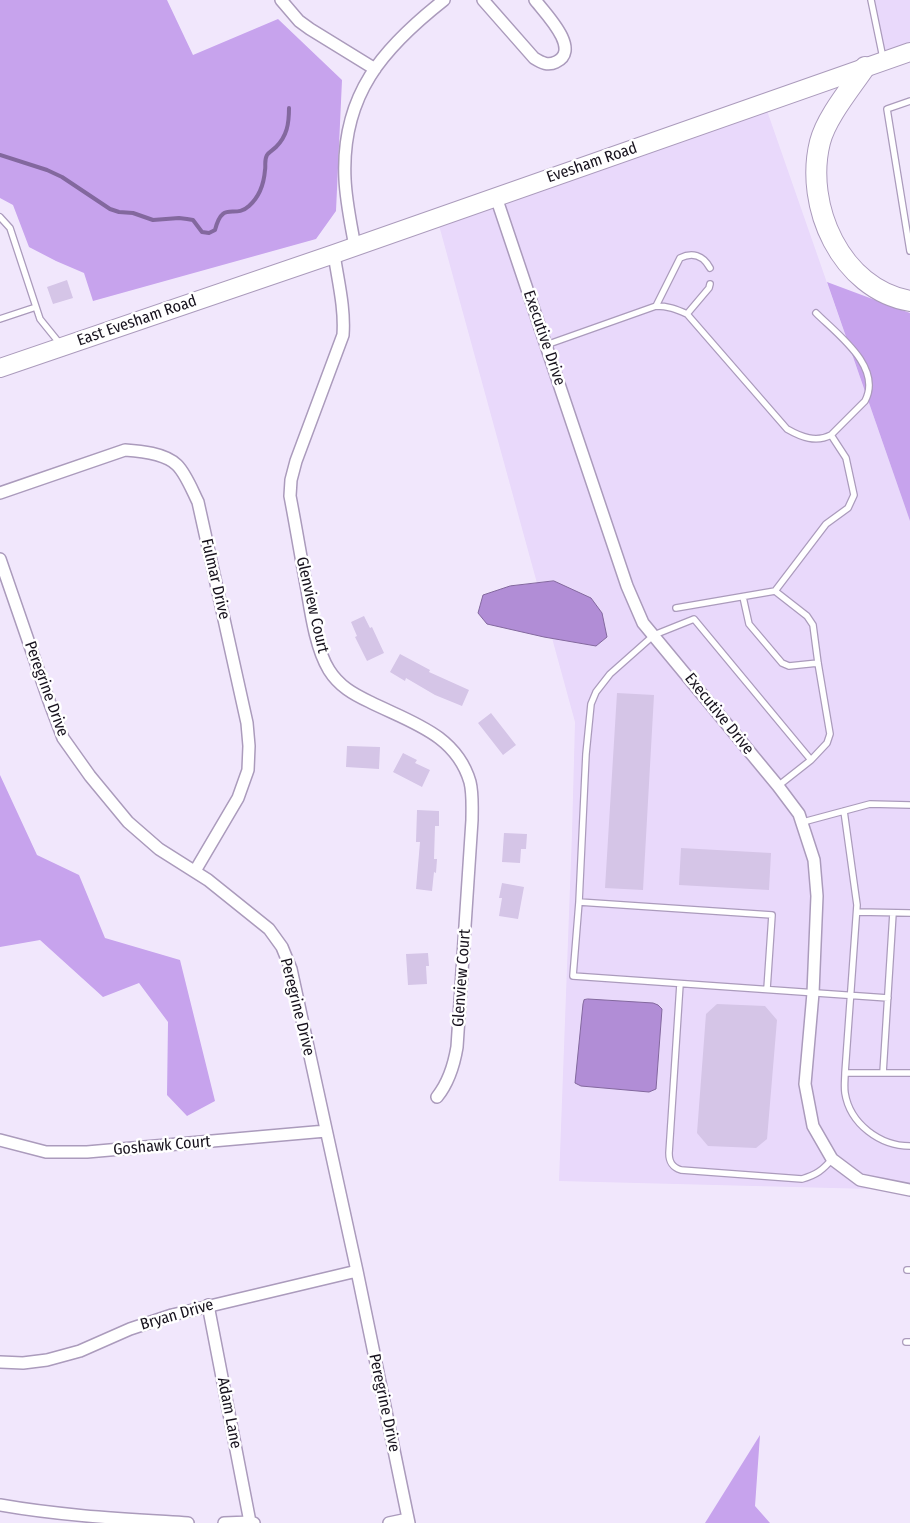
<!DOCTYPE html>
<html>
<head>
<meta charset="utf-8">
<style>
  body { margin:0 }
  canvas { display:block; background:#f1e7fc }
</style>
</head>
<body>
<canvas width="910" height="1523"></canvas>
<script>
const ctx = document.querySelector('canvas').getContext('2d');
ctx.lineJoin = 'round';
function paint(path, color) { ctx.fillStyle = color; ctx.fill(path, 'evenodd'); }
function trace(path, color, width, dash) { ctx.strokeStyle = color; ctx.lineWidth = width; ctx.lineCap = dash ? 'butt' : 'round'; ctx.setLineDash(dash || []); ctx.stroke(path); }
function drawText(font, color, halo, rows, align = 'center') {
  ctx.font = font + ' "Fira Sans Condensed",sans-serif'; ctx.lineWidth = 5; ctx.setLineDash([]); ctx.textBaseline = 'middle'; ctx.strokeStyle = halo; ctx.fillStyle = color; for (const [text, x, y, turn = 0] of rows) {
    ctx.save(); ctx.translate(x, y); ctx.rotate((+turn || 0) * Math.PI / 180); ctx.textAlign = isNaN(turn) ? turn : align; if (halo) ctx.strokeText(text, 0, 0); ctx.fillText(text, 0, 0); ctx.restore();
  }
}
paint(new Path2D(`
  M871,0H910V52L883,60Z
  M764,102L910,521V1190L559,1181L572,833L575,722L437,218Z`), '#e9d9fb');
paint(new Path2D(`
  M0,0H167L193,55L278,19L342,80L336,211L316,239L93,301L84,273L56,261L29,247L13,205L0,198Z
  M827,282L910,313V521Z
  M0,775L37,855L79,875L105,938L180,960L215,1101L187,1116L167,1095L168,1022L139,983L103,997L40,940L0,947Z
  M760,1435L755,1506L770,1523H705Z`), '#c7a3ed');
const water = new Path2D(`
  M554,581L591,598L602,613L607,637L596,646L544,637L487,624L478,613L483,595L510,586Z
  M588,999L653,1003L658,1005L662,1009L656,1089L649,1092L581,1086L575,1083L583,1004L584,1000Z`);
paint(water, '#b18dd6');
trace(water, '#83689e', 1);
trace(new Path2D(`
  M0,155L47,170L62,177L110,209L119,212L133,213L153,220L179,218L187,219L193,220L202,232L209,233L215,230C223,199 234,220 249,206C259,197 264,183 265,170C266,166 264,160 267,155C269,152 273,150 276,147C287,136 289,124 289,108`), '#83689e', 4);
paint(new Path2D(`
  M67,280L73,298L53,304L47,287Z
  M364,616L370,628L372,627L384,653L367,661L355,637L357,636L351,622Z
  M400,654L430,670L429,672L469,690L462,706L435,695L406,678L405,681L390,672Z
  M617,693L654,695L643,890L605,888Z
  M491,713L516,745L503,755L478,723Z
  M347,746L380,747L379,769L346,767Z
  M403,753L417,760L415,763L430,770L422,787L393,772Z
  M417,810L439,811V826H435L434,859H437L436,873L434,872L432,891L416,889L420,842H416Z
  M504,833L527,834L526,849H521L520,863L502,862Z
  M681,848L771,853L769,890L679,885Z
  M502,883L524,887L518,919L499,916L502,898H499Z
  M428,953L429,966H426L427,984L408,985L406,954Z
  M717,1004L765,1006L777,1020L767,1139L756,1148L708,1146L697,1133L706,1014Z`), '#d5c5e7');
const lane = new Path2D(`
  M871,0L883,58
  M910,101L887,109L910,251
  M0,217L10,228L40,319L61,345
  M656,306L680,258C692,252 703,255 710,268
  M816,313C837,334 883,367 865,401L831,435
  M687,314L709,288L710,284
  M0,319L36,307
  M546,345L656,306C668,306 676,309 687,314L787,429C801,437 816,443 831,435L846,458L854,495L848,508L826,524L775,591L676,608
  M775,591L807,616L813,625L818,663L830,734L827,743L811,760
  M743,597L749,624L782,663L789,666L818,663
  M844,811L857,905L845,1073C845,1079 844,1086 845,1093C850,1124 880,1146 910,1146
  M803,822L870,804L910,805
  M579,902L586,754L591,704L596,692L610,674L654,635L694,619L811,760L778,786
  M857,912L910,913
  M680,984L669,1153C669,1162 672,1167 681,1170L802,1179C816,1175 823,1170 832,1159
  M767,989L772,915L579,902L573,976L888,998
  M845,1073H910
  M883,1073L893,913
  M907,1270H910
  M906,1342H910`);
const street = new Path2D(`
  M281,0L299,21L310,29L375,69
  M483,0L534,58C542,63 548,66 556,62C582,50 545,13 535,0
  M496,197L627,586L643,623L778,786L799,814L814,860L817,896L813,993L805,1084L813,1126L832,1159L860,1180L910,1190
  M355,247C351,224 346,202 345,179C341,95 383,48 444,0
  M334,254C338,281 345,308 343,335L296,461L291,480L290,496C296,527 301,558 307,590C311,614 316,649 329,670C339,686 353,694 370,702C410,722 456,734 470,782C473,794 472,808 472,820L457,1047C454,1065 449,1082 437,1097
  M0,493L125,450C140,451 165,453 177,465C186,474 192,490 198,502L247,723L249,746L248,770L238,798L195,871
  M0,559L49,701L63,738L90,776L128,822L159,849L208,880L269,929L282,947L291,969L357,1271L409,1523
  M0,1140L46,1152H87L326,1131
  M208,1305L250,1522
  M0,1362L23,1363L47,1360L80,1351L130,1329L172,1315L357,1271
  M0,1505C62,1516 126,1519 188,1523
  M224,1523L250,1522L254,1523
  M389,1523L408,1519`);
const primary = new Path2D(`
  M0,368L334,254L910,52`);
const highway = new Path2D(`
  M865,67C850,89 826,118 820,142C804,206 841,289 910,301`);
trace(lane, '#ab9bbc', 8);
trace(street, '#ab9bbc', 14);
trace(primary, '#ab9bbc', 20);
trace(highway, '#ab9bbc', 22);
trace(lane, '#fff', 5.5);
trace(street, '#fff', 11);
trace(primary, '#fff', 18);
trace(highway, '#fff', 20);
drawText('16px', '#17121d', '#fff', [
  ["Evesham Road",592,163,-19],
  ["East Evesham Road",137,321,-19],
  ["Executive Drive",544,338,71],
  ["Fulmar Drive",215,579,77],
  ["Glenview Court",312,605,77],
  ["Peregrine Drive",46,689,70],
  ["Executive Drive",719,714,51],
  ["Glenview Court",462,978,-86],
  ["Peregrine Drive",297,1007,76],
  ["Goshawk Court",162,1146,-5],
  ["Bryan Drive",177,1315,-16],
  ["Peregrine Drive",384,1403,78],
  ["Adam Lane",229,1413,79]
]);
</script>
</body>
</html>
